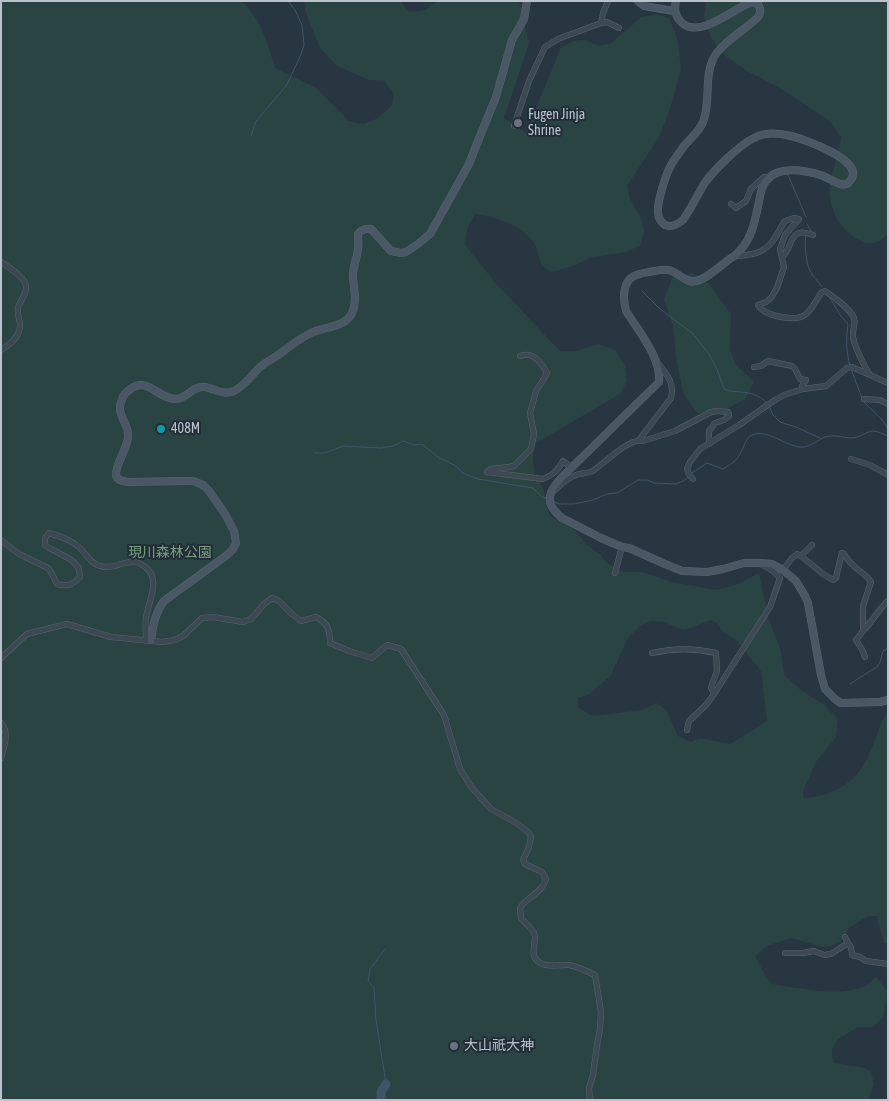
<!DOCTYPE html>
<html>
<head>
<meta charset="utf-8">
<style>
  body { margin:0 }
  #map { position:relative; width:889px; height:1101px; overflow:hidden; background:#283642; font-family:"Asap Condensed",sans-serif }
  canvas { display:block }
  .frame { position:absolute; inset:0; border:2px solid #b9c2cc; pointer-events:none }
</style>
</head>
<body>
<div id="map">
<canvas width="889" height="1101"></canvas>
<div class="frame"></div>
</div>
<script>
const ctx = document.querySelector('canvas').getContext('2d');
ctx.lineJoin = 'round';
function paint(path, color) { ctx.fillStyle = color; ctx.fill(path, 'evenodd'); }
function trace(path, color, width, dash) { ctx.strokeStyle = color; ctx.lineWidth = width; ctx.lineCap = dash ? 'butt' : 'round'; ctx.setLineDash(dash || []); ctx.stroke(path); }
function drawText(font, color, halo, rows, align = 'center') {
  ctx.font = font + ' "Asap Condensed","Noto Sans JP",sans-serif'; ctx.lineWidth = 4; ctx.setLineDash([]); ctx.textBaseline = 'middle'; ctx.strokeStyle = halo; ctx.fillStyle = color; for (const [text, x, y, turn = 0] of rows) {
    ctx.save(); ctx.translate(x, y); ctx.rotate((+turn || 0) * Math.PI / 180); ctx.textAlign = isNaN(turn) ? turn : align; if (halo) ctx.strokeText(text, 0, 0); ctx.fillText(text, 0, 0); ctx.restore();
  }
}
paint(new Path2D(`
  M1,1H242C261,20 268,44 275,68L316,88L338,109L348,121L364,124L378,118L392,105L394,94L384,81L369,80L337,66L320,48L305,11L304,1H400L409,12L425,10L437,1H518L520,4L529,43L504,118L526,133L561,47C579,39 581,37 599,46L611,43L630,27L641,17L657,14L670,19L678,41L681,69L670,109L659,137L627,186L630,199L640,216L644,231L640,246L625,252L589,258L573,266L551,272C548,270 544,268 542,265C538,258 538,249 534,243C523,225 495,217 475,214L467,229L465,245L494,281L560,351H576L599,344L615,350L625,366L627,381L620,394L533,445V460L535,474L544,491L545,501L550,516L575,530L587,545L600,554L606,562L615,568L624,572H642L672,582L717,590L738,584L759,573L768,617L781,651L784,675L802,691L823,704L838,720L836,737L816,762L803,791V798C825,798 851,786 863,766C868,758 872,747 876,738C880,728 880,721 888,713V943H884L877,916H868L849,928L840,942L826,948L791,938L767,946L755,956L764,973L772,984C800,988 837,997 863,987C868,985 872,981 876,977L888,992L883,1018L873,1027H858L837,1040L832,1050V1058L835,1063L865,1068L871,1072L874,1084L868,1100H1ZM710,620L716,622L724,633L736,640L761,671L767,721L730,744L700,738L691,742L678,736L666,710L657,703L641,710L601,715H590L578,707V698L590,694L611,675L628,638L639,627L651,621L664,622L683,630L693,627Z
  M706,1H888V233C880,242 872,246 861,241C839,231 827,206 830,183C832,172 836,162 838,152C840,147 840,142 841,137L830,121L782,89L747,71L723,54L710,36L704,16Z
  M693,273L708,283L731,314L730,350L736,365L754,382L745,399L718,414L697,413L683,392L676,357L673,326L664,299L673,277Z`), '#2a4343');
trace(new Path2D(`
  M251,136L256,121L286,86L300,57L304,45L302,25L295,10L288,1
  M788,175L806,217
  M807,224L811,231
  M806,235C804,244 806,267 812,274C815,279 819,282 822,287
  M642,291L659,308L693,334L709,354L717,369L724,389C729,392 734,391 740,392C750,392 760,396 767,403
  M829,296L840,315L848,324C846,339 846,351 850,366
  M851,369L862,398
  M864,402C872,411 883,418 888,429
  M769,406L773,415L780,422L796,427L820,438
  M314,453H325L343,446L381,448L393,446L403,441L414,445L422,444L438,457L456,466L463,473L478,479L533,488L542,497L546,498
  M692,473L707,463L723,469C728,466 735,462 738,457C743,451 745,438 752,435C769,428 788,449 804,447C811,446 818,440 825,437C838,434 841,438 852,438C860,438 866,431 873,431C878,431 883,434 888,436
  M553,501L559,504H574L593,500L607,494L617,493L638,480H647L654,483L676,484L685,480L689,476
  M850,684L878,666L880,662L883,651L888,648
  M385,949L370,969L368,981L374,988L376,1020L386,1084`), '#3e566a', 1);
trace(new Path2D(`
  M381,1100V1092L386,1084`), '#3e566a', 9);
const street = new Path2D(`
  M601,23L607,22L619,28
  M514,126L529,81L545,47L558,39L601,23L603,13L608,1
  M731,204L736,208L746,201L751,189L764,177H769
  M736,256C750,255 763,254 772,242C777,236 780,228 785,221L794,218L799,219L785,235L780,249L784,267L777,288L771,298L766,302L758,305C764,316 795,322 805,315C813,309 816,299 822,292L825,291C833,296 851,310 854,318C856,324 852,331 853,337C855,350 863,362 869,374
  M782,257C794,247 788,225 813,235
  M1,262C8,267 25,277 26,286C27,294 21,300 18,307C17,313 19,318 20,323C21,336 11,344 1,350
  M754,367L761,366L768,361L792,366L795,369L800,379L806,380L802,386L803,389
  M864,399L880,400L888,404
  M639,440L671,398C675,382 666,374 657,362
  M851,459L870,465L888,475
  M487,472L491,469L509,467L514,466L531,449L534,434L530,413L536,391L545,377L547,373C544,367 536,355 528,355C525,354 522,356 520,356
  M487,472L543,479C553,475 558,470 563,461L571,467
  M693,479L689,474L687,469L690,462L700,449L739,425L775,400L784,395L803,389L826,386L847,368L852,367L888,383
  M554,491C560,485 567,478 576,475C581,473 589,474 594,470C606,462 628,438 643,441L675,431L711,412L716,411L728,412L729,414V416L724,420L715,423L709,431V444
  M1,540L19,554L48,568L51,572L57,584C68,587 72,585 80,577C80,576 79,571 79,569C74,558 54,552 45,545V538L49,533C60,536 72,540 80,548C87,555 90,563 100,566C112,570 122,561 134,562C138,562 141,564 144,566C162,578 149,600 146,617C145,624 146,632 146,640
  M801,556L812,545
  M783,570L792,558L797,554L801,556L823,574L833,580L836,578L841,556L842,553L844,554C847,559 850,563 855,567C860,572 867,575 871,582L863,606V631C872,622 878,610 888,601
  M615,573L622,547
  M863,631L856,640L863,651L865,657
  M652,653C673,648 695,648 716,653L717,671L711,687L714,694
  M1,658L27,634L67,624L111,637L162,642L175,640L183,636L202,618L213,617L243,622L251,619L264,604L272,598L279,601L292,614L301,621L316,617C328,623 330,630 330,643L349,651L372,658L387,645L401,649L444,715L460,769L472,788L491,809L518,824L529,833L531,837L529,847L523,860L525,864L542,872L546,879C542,893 527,897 520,908L521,918C525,923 531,927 534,933C537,939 532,948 534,956C540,970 558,964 569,965C578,967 587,971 595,975L601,1012L600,1029L597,1045L593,1075L589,1088L590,1100
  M1,723C10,733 4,746 1,758
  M687,730L689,721L706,705L714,694L770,607L780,578L773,571L759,563
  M845,937L848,943L851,947L852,955L860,957L866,961L888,964
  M785,953H803L814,951L824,955L831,954L848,943`);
const secondary = new Path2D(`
  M638,1L644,6L674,11
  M676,1C674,10 675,16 682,23C700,39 733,9 751,2L758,4C761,9 761,13 758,17C746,29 720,44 713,59C704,78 711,102 703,122C699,132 691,138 684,146C680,152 675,158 671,165C666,174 657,202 658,212C658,217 661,222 665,225C672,228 678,224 683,220C691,209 697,196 704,184C713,171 739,145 754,138C765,132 779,133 791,136C803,139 868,161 850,181C848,184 844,185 840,184C834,182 828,178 823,176C806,170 778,165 766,181C761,187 760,195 759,202C755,219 753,235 742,248C739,252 736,256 731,258C721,265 707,279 696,281C686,284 677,271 668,270C662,269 655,271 649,272C644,273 638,274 634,276C622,282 623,300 626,311C639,332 661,357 659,382L562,477C548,492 543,503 562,518L601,538L622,547L629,548L665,564L682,571L707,572L723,569L744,563H759L772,564L783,570L796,581L805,596L808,603L821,675L825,689L836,700L841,703L880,702L888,700
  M151,640C153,626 155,613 164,601L227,555L233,549L236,543L234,531L225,514L209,491L203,485L193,481H184L128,482C124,481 117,481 116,475C115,464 129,447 128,435C128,421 115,415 122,399C124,394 127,391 132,388C148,377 161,401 177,399C188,397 193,386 204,387C215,388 223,396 234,391C244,386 251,376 259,368C266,362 274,358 281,353C290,346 299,339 309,334C323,326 344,329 352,313C358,300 353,288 353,275C353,267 357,258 358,249C359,244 358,239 358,234C362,229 366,228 371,229L391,251L401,253L406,252L418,244L430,234L469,164L478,141L496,97L512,40L524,19L527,1`);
trace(street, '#5a656f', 6);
trace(secondary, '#5a656f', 8);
trace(street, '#3c4852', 5);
trace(secondary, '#4a5765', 7);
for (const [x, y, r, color] of [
  [518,123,5,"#6b7280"],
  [161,429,5,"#0f9aa8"],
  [454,1046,5,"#6b7280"]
]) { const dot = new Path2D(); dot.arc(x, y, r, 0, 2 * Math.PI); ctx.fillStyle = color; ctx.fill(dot); trace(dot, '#212d37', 2); }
drawText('14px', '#b9c2cc', '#212d37', [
  ["Fugen Jinja",528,115],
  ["Shrine",528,131],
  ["408M",171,429],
  ["大山祇大神",464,1046]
], 'left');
drawText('14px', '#78a17d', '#212d37', [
  ["現川森林公園",170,553]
]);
</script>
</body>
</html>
